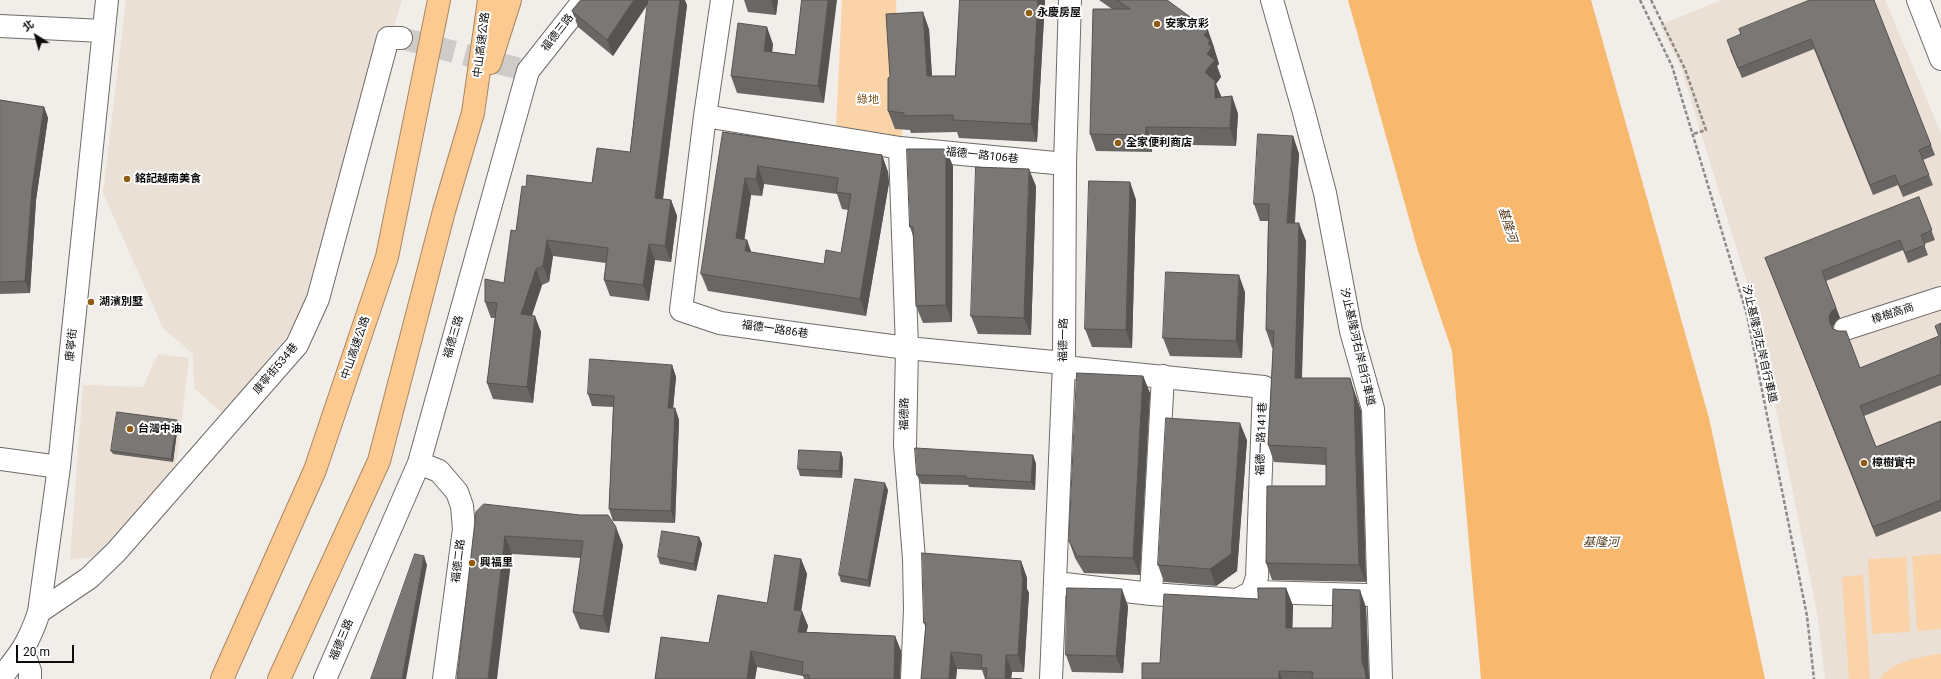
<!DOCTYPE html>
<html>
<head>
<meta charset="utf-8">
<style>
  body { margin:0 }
  #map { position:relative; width:1941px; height:679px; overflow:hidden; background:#f1ede9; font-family:Roboto,"Noto Sans TC",sans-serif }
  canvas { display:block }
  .north { position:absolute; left:16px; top:16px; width:40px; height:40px; -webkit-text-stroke:3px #fff; paint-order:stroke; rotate:323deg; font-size:11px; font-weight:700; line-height:16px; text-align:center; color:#0d0c0a }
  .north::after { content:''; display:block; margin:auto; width:14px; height:18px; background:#0d0c0a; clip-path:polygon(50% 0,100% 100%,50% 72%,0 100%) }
  .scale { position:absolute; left:16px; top:645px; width:58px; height:18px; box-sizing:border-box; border:2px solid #0d0c0a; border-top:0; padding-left:5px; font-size:12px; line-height:14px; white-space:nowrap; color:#0d0c0a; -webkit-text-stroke:3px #fff; paint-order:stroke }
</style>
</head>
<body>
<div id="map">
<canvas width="1941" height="679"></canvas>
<div class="north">北</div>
<div class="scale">20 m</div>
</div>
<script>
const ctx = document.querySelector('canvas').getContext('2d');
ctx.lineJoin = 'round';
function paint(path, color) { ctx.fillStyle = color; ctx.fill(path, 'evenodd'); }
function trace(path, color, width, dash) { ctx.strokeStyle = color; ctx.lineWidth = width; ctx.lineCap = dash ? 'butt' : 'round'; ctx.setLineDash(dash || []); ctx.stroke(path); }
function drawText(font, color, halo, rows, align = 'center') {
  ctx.font = font + ' Roboto,"Noto Sans TC",sans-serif'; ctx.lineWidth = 4; ctx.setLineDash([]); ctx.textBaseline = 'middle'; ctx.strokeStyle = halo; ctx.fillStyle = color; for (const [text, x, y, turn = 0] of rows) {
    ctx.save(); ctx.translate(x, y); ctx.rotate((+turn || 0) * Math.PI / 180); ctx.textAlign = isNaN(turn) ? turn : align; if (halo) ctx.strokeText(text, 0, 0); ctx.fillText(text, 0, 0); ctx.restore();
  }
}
paint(new Path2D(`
  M126,0H402L307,311L223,414L194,388L193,354L163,328L103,193Z
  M1721,0H1885L1941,133V679H1825L1817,612L1757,315L1681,68L1660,25Z
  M158,354L189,358L176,466L97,557L70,559L83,385L143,387Z`), '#eae0d6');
paint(new Path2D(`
  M842,0H896L902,139L836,127Z
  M1941,554V629L1917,631L1912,556Z
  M1906,557L1910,632L1872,634L1868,559Z
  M1863,575L1870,679H1849L1842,577Z
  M1936,654H1941V679H1880C1890,662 1918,658 1936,654Z`), '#fad3a8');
paint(new Path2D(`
  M1348,0H1591L1709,418L1765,679H1481L1452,351L1418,251Z`), '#f8b86d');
trace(new Path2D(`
  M401,38L528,71`), '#cfcbc8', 22, [22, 11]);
const minor = new Path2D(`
  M722,0L705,116L681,310L720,323L807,335L907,348L1064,363
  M1272,0L1303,109L1325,193L1351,331L1373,409L1381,679
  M1918,0L1941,59
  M0,26L103,31
  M705,116L900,148L1065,164
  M900,148L907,348L905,445L914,559L915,609L912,679
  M1845,329L1941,298
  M0,459L59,467
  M419,463L439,471L457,492L462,506L464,529L444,679
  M1056,583L1151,594L1237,600L1252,592L1257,577L1264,387L1064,367
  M1259,592L1366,595
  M1151,594L1163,376
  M39,612L89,578L116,552L297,345L318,299L388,38H401
  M23,651L30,671V679
  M0,679C20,654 29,643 39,612L59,467L107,0
  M325,679L419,463L528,71L584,0
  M1051,679L1064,363L1065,164L1070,0`);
const highway = new Path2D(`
  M490,63L510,0
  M222,679L315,470L387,257L439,0
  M279,679L379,461L444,211L473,113L489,0`);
trace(minor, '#6f6b67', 24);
trace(highway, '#a88761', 24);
trace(new Path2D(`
  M1640,0L1672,66L1747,315L1807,616L1814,679
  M1651,0L1685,69L1706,130L1693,134`), '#8d8a87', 2.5, [4, 2]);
trace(minor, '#fff', 22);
trace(highway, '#fcc990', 22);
paint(new Path2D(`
  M581,0L687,5L663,199L671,200L677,216L671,262L655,260L649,301L610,296L604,280L606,263L553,256L549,282L542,285L532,315L541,332L533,403L493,399L487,383L495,318H491L485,302L504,283L516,231L526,187L592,183L630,152L648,4L613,56L578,27L572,11Z
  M744,0H778L776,15L748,12Z
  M802,0L824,103L737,93L731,76L773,44L772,52L795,55Z
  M960,0H1045L1037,142L959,138L957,132L911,133L910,130L895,129L888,111L890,77L929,29L932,76H955Z
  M1099,0H1167L1214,47V48L1219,64L1217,66L1221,77L1216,84L1221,97L1232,96L1238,114L1236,146L1152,144V152L1096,151L1090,134L1112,9Z
  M1810,0L1931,145L1935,155L1923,160L1933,185L1903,197L1898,185L1873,195L1814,49L1742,78L1730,50L1740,34Z
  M0,100L44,107L48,118L36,200L30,293L0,294Z
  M723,132L882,155L888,172L889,183L866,316L708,291L701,274ZM764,184L837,194L842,209L848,210L841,253L824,264L751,252L747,240H744L751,195L762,196Z
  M1293,136L1299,154L1295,223L1306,241L1302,378L1356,396L1361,411L1366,582L1272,580L1266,563L1326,486V465L1274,462L1268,445L1273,348H1272L1266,330L1268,221H1260L1254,204Z
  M953,166L952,322L923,323L916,306L914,239L910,227Z
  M1130,182L1136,200L1132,348L1092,347L1085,329Z
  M1036,186L1031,335L978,334L971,316Z
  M1919,197L1935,240L1924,244L1928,255L1908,263L1903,250L1826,281L1840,318L1836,321L1833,326V328L1860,368L1939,337L1941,323V385L1864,416L1876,447L1941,421V511L1876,537L1765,258Z
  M1245,292L1242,358L1170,356L1163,338Z
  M672,365L676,377L673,408H675L679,420L675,523L613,521L609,509L613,407L592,406L588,394Z
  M1143,376L1150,393L1140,575L1084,573L1075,558L1069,541Z
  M178,424L173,462L113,454L111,451Z
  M1247,440L1237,571L1216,586L1164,582L1158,565Z
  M841,452L843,459L842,478L800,476L798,469Z
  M1033,455L1036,464L1035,490L969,487L968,485L921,484L917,475Z
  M888,490L870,587L841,582L839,575Z
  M476,512L623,545L609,633L580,629L573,612L581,558L512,554Z
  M699,537L702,544L696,571L660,564L658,557Z
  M801,559L807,574L801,611L808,626L806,632L895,636L901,651L900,679H804L803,676L757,667L755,679H655L709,643L767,603Z
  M1021,561L1027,578V589L1029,593L1024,672H1012L1011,678L1022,679H985L982,670L957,669L956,679H921L926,629L924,623Z
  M1286,588L1293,606L1292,628H1332L1366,607L1369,679H1142L1160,663L1258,599Z
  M1128,606L1123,673L1072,672L1066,655Z`), '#6a6664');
paint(new Path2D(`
  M634,0H650L613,56L607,40Z
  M680,0H685L687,5L661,214L655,198Z
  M771,0H778L776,15Z
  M828,0H837L824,103L818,86Z
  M1038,0H1045L1037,142L1031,124Z
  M923,12L929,29L933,94L927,76Z
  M767,27L773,44L770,69L764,51Z
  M1208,30L1214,47V48L1219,64L1217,66L1221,77L1216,84L1222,98V115L1205,72L1207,54L1204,35Z
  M1232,96L1238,114L1236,146L1230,128Z
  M44,107L48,118L36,200L30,293L25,281L32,188Z
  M1146,127L1152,144V152L1146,135Z
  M1293,136L1299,154L1293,240L1287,223Z
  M946,149L953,166L952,322L946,305Z
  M882,155L888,172L889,183L866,316L860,299Z
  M758,166L764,184L762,196L756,179Z
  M1029,169L1036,186L1031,335L1024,318Z
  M745,178L751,195L742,256L736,238Z
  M1130,182L1136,200L1132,348L1126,330Z
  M671,200L677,216L671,262L665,246Z
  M1299,223L1306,241L1301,396L1295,378Z
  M547,240L553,256L549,282L543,266Z
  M747,240L753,257L745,251Z
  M649,244L655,260L649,301L643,285Z
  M536,269L542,285L527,330L521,314Z
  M1239,275L1245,292L1242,358L1236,341Z
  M1836,308L1840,318L1836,321L1833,326V333L1830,323L1829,316L1832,311Z
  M535,316L541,332L533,403L527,387Z
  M672,365L676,377L672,420L668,408Z
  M1143,376L1150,393L1140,575L1133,558Z
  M1350,378L1361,411L1366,582L1359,565Z
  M675,408L679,420L675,523L671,511Z
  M177,420L178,424L173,462L171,459Z
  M1240,423L1247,440L1237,571L1216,586L1210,569Z
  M841,452L843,459L842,478L839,471Z
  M1033,455L1036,464L1035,490L1031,482Z
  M885,483L888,490L870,587L868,580Z
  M616,527L623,545L609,633L603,616Z
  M505,536L512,554L497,679H488Z
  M699,537L702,544L696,571L694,564Z
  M424,556L427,565L406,679H402Z
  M801,559L807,574L799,625L794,610Z
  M1021,561L1027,578V589L1029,593L1024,672L1018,655L1022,577Z
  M1286,588L1293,606L1292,645L1286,628Z
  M1122,589L1128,606L1123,673L1116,656Z
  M1360,590L1366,607L1369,679H1366L1362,662Z
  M802,611L808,626L803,647L798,632Z
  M895,636L901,651L900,679H894Z
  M751,651L757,667L755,679H747Z
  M951,652L957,669L956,679H949Z
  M1006,655L1012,672L1011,679L1005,678Z
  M1279,671L1282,679H1279Z`), '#565351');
const building = new Path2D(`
  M581,0H634L607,40L572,11Z
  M648,0H680L655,198L671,200L665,246L649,244L643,285L604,280L608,248L547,240L543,266L536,269L521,314L535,316L527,387L487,383L497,303L485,302V279L504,283L511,230L516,231L522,186L526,187L527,175L592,183L597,148L630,152Z
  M802,0H828L818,86L731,76L738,23L767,27L764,51L795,55Z
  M960,0H1038L1031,124L953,120V115L904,116V113L888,111V78L890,77L886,14L923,12L927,76H955Z
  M1117,0H1167L1208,30L1204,35L1210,40L1208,44L1212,47L1207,54L1215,60L1205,72L1215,81V98L1232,96L1230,128L1146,127V135L1090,134L1093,9H1130Z
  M1810,0H1874L1931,145L1919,150L1929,175L1900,187L1895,175L1870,185L1811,39L1738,68L1727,40L1741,34L1739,29Z
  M0,100L44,107L32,188L25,281L0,282Z
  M723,132L882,155V166L860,299L701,274ZM758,166L838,178L836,192L851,194L841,253L826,250L824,264L745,251L747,240L736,238L745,178L756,179Z
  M1258,134L1293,136L1287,223H1299L1295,378H1350L1354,394L1359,565L1266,563L1267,486H1326V448L1268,445L1274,331L1266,330L1269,204H1254Z
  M907,149H946V305L916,306L913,227H910Z
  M976,167L1029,169L1024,318L971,316Z
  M1089,181L1130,182L1126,330L1085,329Z
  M1919,197L1932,230L1921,235L1925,245L1905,253L1900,240L1822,271L1836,308L1832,311L1829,316L1830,323L1833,329L1838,331H1846L1860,368L1939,336L1935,326L1941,323V374L1860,406L1876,447L1941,421V500L1873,527L1765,258Z
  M1166,272L1239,275L1236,341L1163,338Z
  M590,359L672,365L668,408H675L671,511L609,509L614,396L588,394Z
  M1077,373L1143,376L1133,558L1077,556L1069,541Z
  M117,412L177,420L171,459L111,451Z
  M1166,418L1240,423L1231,554L1210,569L1158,565Z
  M915,448L1033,455L1031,482L966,478V476L917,475Z
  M799,450L841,452L839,471L798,469Z
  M855,479L885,483L868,580L839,575Z
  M484,504L580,515H608L616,527L603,616L573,612L583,541L505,536L488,679H457L476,512Z
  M662,531L699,537L694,564L658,557Z
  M922,553L1021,561L1022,577H1023L1018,655H1006L1005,678L1022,679H986L987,668H981L982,655L951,652L949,679H921L926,623H924Z
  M415,554L424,556L402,679H371Z
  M775,555L801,559L794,610L802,611L798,632L895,636L894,679H809V675H802L803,662L751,651L747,679H655L661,637L709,643L718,595L767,603Z
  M1067,588L1122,589L1116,656L1066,655Z
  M1258,588H1286V628H1332L1333,589L1360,590L1362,662L1365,670L1366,679H1312L1313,672L1279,671V679H1142V663H1160L1164,594L1258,599Z`);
paint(building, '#7b7774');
trace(building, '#565351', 1);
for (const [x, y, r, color] of [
  [1029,13,4,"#905b0e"],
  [1157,24,4,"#905b0e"],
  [1118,143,4,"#905b0e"],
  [127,179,4,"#905b0e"],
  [91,302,4,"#905b0e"],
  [130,429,4,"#905b0e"],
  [1864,463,4,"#905b0e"],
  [472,563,4,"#905b0e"]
]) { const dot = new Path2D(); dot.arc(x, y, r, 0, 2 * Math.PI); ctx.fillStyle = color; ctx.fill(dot); trace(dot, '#fff', 1.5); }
drawText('bold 11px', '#0d0c0a', '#fff', [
  ["永慶房屋",1037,13],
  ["安家京彩",1165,24],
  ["全家便利商店",1126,143],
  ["銘記越南美食",135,179],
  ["湖濱別墅",99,302],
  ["台灣中油",138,429],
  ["樟樹實中",1872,463],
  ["興福里",480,563]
], 'left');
drawText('11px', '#0d0c0a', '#fff', [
  ["福德三路",558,33,-52],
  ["中山高速公路",482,45,-83],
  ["福德一路106巷",982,156,6],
  ["樟樹高商",1893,314,-18],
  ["福德一路86巷",775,330,8],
  ["福德三路",454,337,-74],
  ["福德一路",1064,340,-89],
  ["汐止基隆河左岸自行車道",1759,344,77],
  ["康寧街",72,345,-84],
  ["汐止基隆河右岸自行車道",1357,347,77],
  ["中山高速公路",356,348,-71],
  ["康寧街534巷",276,369,-50],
  ["福德路",905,414,-89],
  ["福德一路141巷",1262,439,-88],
  ["福德二路",459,561,-83],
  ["福德三路",342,640,-67]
]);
drawText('11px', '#774d15', '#fff', [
  ["綠地",868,100]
]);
drawText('italic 12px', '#553b1b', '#fff', [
  ["基隆河",1507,225,73],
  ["基隆河",1601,543]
]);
</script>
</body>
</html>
